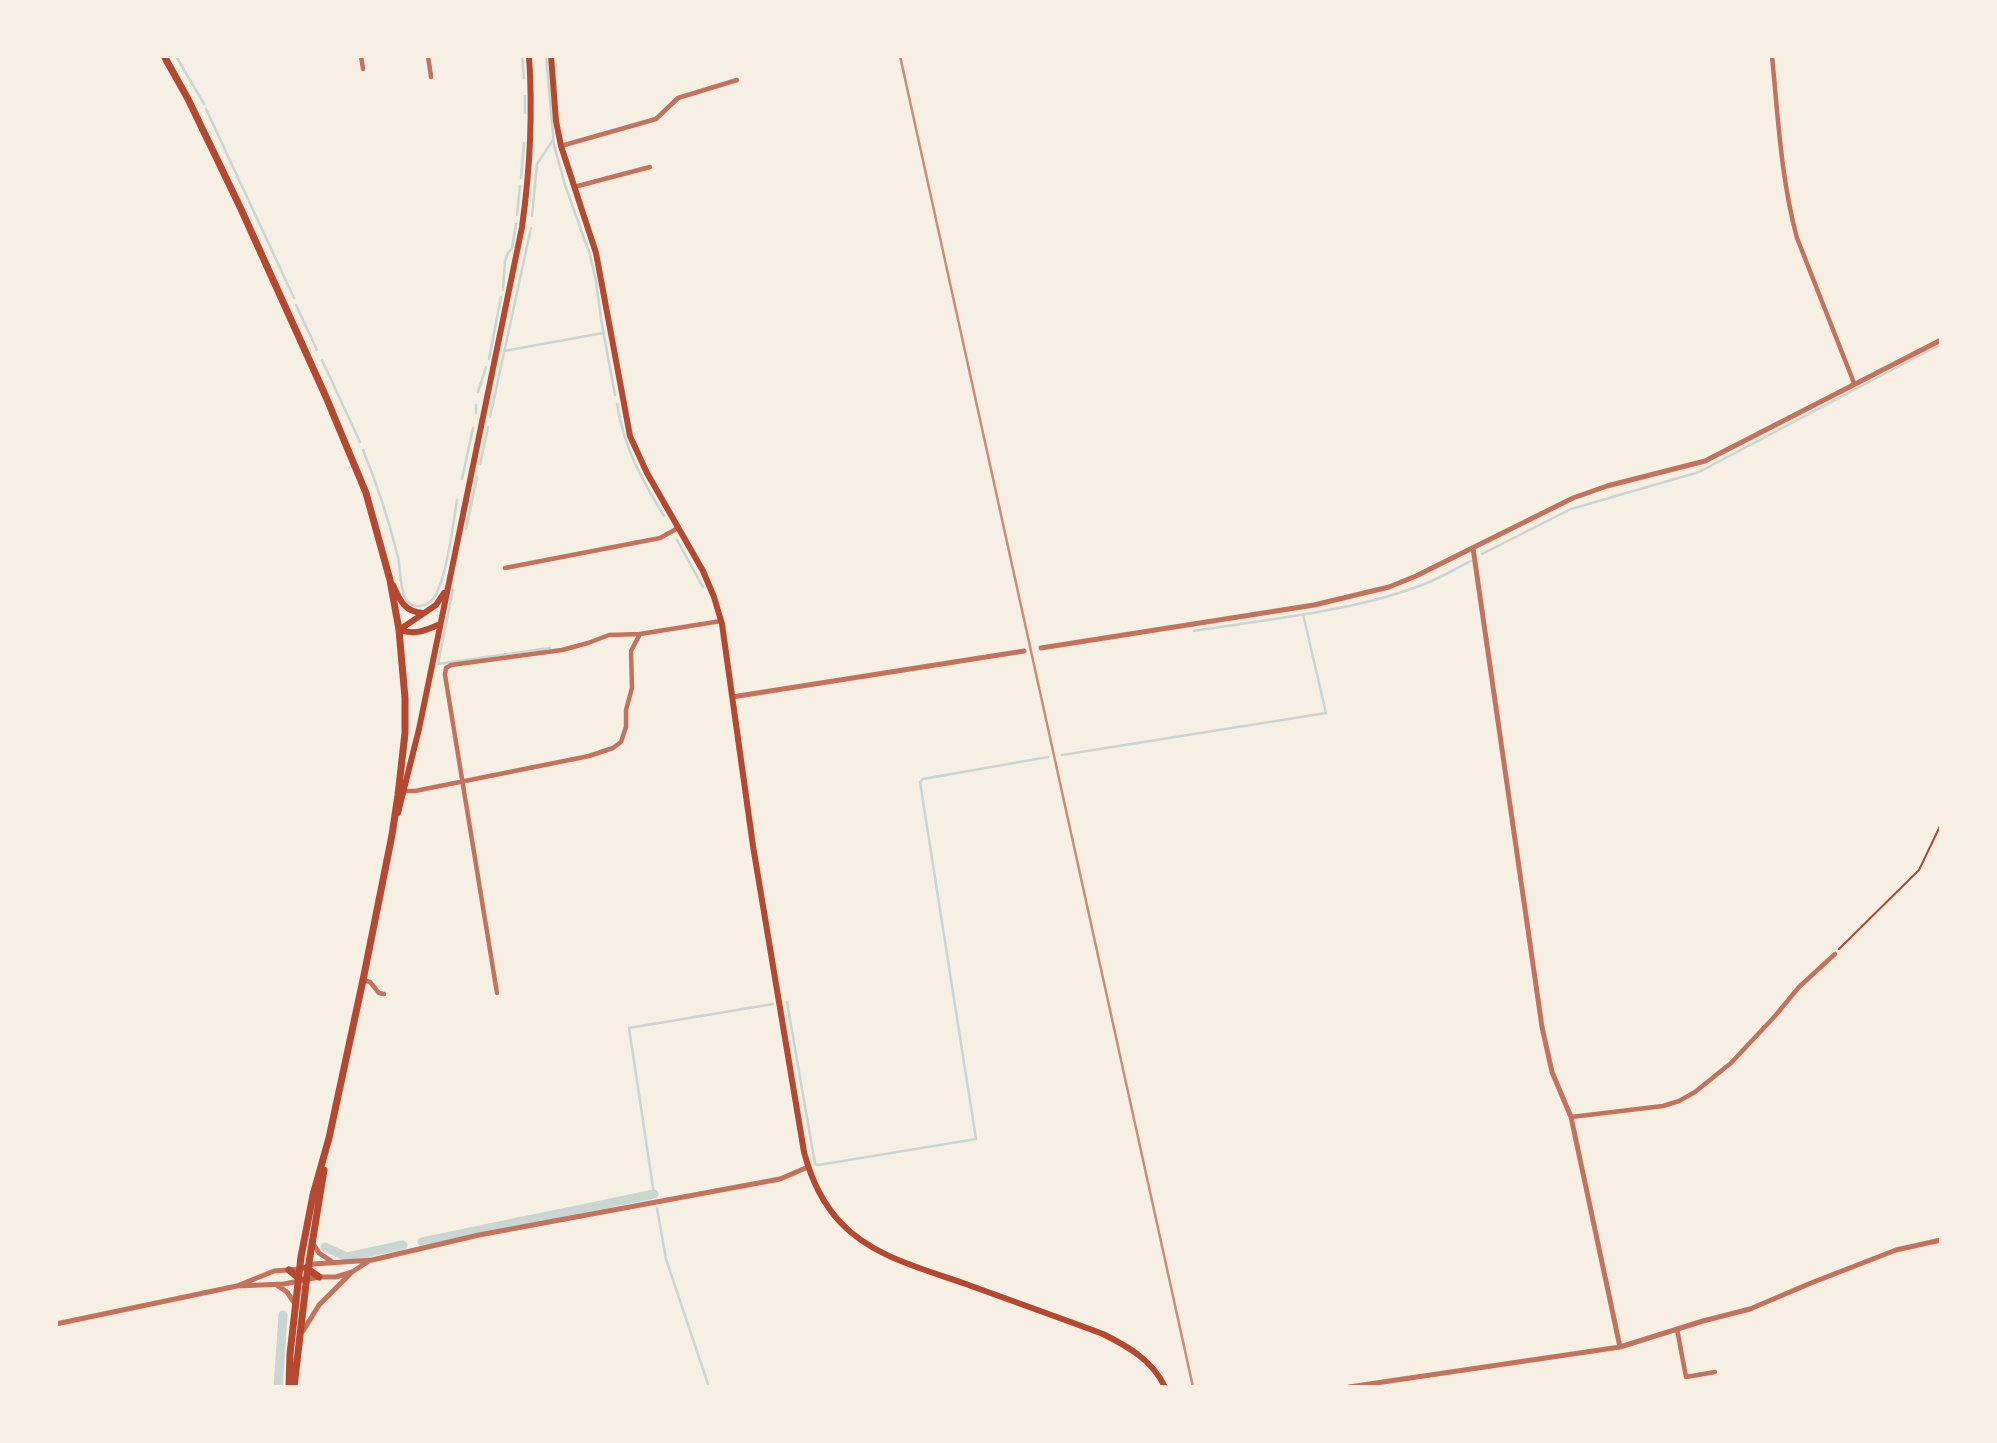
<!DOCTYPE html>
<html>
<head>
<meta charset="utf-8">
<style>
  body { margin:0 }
  #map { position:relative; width:1997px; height:1443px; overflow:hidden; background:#f6efe4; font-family:"DM Sans",sans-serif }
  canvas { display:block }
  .frame { position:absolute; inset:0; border:58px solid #f6efe4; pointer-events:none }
</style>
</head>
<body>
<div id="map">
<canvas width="1997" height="1443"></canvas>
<div class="frame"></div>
</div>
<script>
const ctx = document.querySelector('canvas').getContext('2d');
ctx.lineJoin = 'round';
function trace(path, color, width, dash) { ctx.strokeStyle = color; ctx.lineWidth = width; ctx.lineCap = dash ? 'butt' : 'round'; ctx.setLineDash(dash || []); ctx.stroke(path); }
trace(new Path2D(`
  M176,56L204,104
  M522,56L524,78
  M546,56L554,145L565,185L590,255L596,281L601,319L615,395
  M525,96V113
  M206,109L294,298
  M521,178L524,143
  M517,215L520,186
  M532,216L537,164L553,140
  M503,290L505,261L508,253L512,248L516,224
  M296,305L317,350
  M504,351L603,333
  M489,359L501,297
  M322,360L360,442
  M478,392L486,367
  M617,404C624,448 641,478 664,516
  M476,413V405
  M490,417L531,228
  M363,450C377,484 389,521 398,557C401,570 399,588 406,599C409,604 414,607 420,606C428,605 433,601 436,594C447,574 453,525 457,500
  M480,464L488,427
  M462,479L473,428
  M466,529L477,477
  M677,540L703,587
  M1482,554L1571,509L1699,472L1941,344
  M453,590L438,664L550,648
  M1194,631C1269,619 1358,611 1427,583C1442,577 1457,568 1471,561
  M1062,755L1326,713L1303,614
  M787,1002L815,1164L818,1165L976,1139L920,782L923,779L1048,757
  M654,1194L629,1028L773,1004
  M657,1208L666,1259L709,1387`), '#c9d6d2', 2.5);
trace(new Path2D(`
  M422,1242L654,1194
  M325,1247L347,1257L403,1245
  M278,1387L283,1315`), '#c9d6d2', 9);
trace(new Path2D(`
  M1839,949L1919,870L1941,824`), '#b5482f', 2);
trace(new Path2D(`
  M361,56L363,69
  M428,56L431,77
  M1772,56C1778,117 1781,179 1797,238L1854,383
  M561,146L656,119L678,98L737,80
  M574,187L650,167
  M505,568L660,538L678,528
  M404,791H415L589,756L613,748L621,742L626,727V710L632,688L631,651L640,634L721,621
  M363,980L370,982L379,993L384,994
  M497,993L445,675L446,668L451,665L562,650L588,643L609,635L640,634
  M1571,1117L1663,1106L1679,1101L1695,1092L1731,1063L1775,1016L1799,987L1835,954
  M1677,1329L1686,1377L1715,1372`), '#c5725c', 4.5);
trace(new Path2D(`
  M1473,548L1542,1027L1552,1072L1571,1117L1620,1347
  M1041,648L1314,605L1389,587L1416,576L1573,498L1607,486L1705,461L1941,340
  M732,697L1024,651
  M312,1242L319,1253L331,1261
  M237,1286L274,1271L300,1269L314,1264L372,1260L479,1235L780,1179L808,1167
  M278,1286L287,1292L295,1304
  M56,1324L237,1286L284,1284L319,1277H336L352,1272L369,1261
  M303,1331L319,1305L350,1274
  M1349,1387L1620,1347L1703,1321L1750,1309L1811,1283L1896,1250L1941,1240`), '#c5725c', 5);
trace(new Path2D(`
  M551,56L556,121L561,146L596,253L630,436L647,473L703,571L714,597L722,624L753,846L804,1152C811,1179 822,1203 841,1223C873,1257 924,1269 966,1284C1012,1301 1058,1317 1103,1334C1129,1347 1152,1360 1165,1387
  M393,585C400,601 405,612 423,613
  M399,630L436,605L444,593
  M399,630C415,635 425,631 440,624
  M398,813L419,729L522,227C530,170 533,114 529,56`), '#b5482f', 6);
trace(new Path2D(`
  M164,56L188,99L241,209L326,397L366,493L390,580L399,630L405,698V733L398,795L392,835L363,980L329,1138L313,1195L301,1257L290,1354L289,1387
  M306,1268L319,1277
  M289,1270L300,1279
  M294,1387L307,1275L324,1170`), '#b5482f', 7);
trace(new Path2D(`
  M900,56L1193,1387`), '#cf8b77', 2.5);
</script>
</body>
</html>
